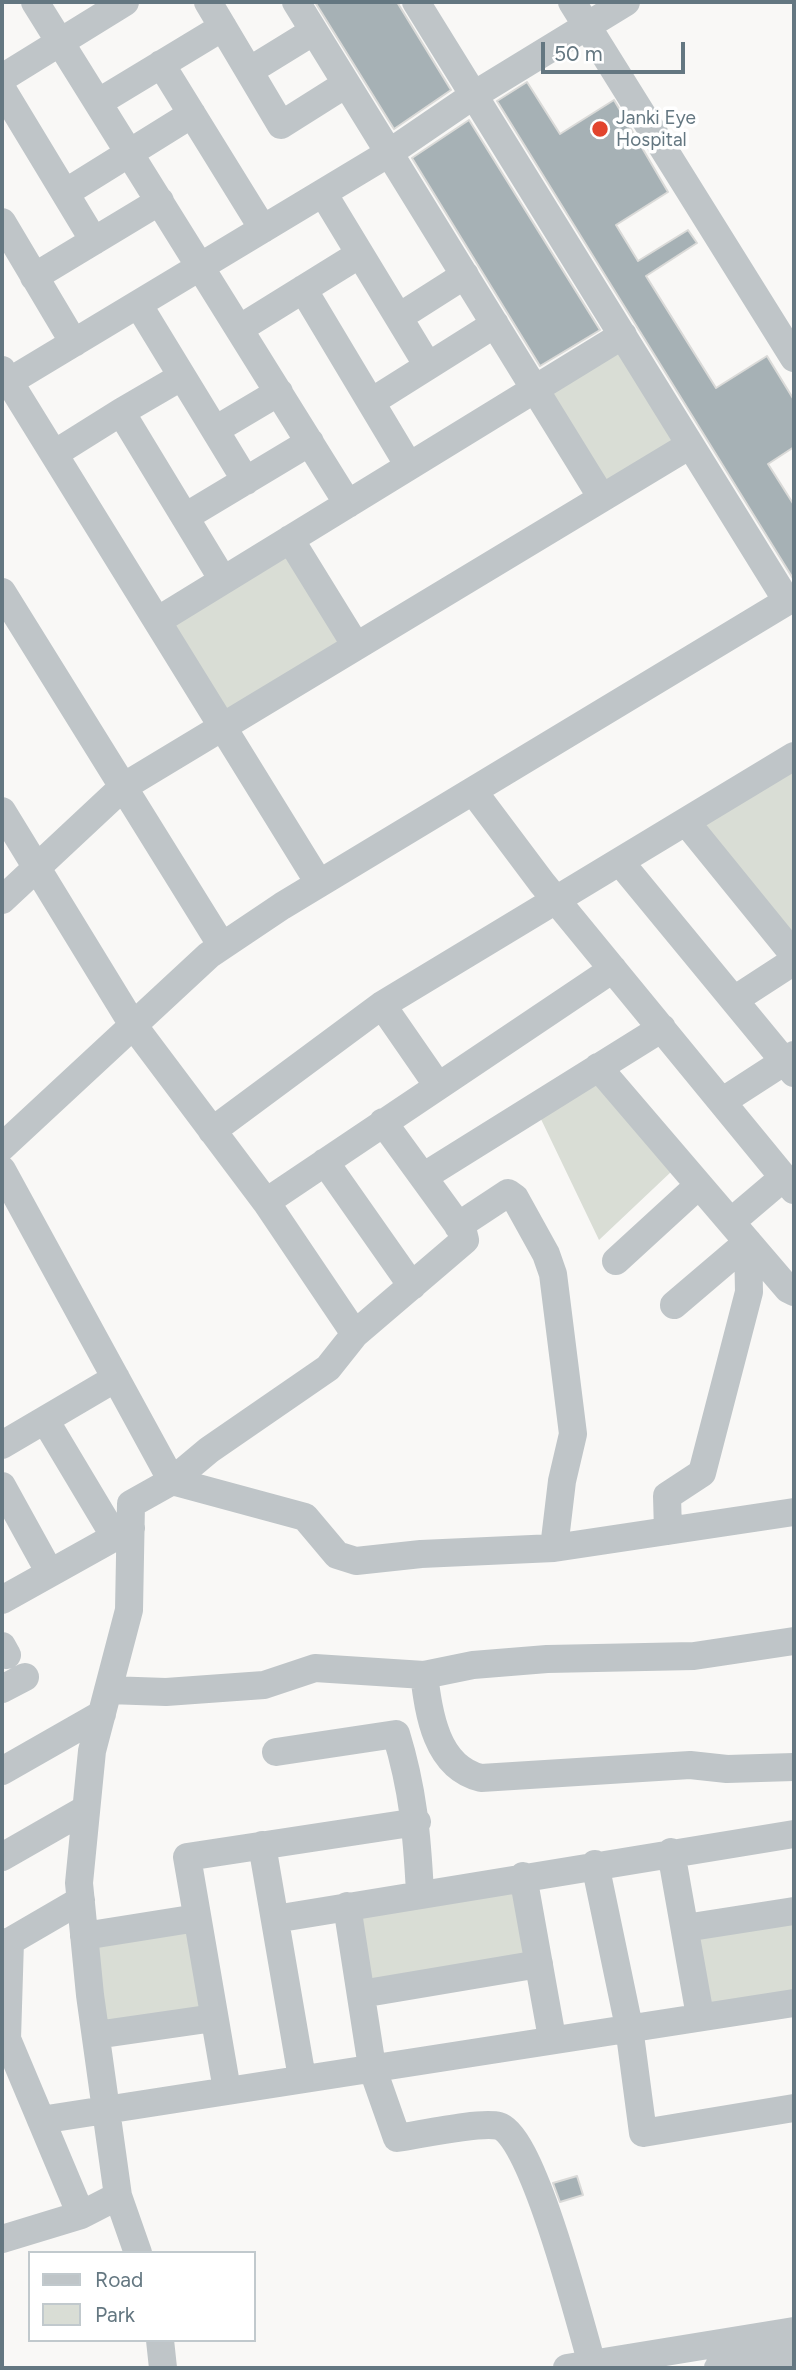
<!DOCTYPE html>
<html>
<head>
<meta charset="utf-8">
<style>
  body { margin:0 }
  #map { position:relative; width:796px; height:2370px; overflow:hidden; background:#f9f8f6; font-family:Figtree,sans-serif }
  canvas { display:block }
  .frame { position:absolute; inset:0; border:4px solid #647781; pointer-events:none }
  .legend { position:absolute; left:28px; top:2251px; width:228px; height:91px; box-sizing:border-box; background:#fff; border:2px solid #c1c9cd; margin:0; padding:9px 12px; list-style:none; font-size:21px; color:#647781 }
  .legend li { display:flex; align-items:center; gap:14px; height:35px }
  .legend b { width:35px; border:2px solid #c1c9cd }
  .scale { position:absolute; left:541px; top:42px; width:144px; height:32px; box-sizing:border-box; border:4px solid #647781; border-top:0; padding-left:9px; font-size:21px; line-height:24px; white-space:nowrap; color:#647781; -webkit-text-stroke:5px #fff; paint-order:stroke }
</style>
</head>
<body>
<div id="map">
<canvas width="796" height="2370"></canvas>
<div class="frame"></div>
<ul class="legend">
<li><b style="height:9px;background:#bfc5c8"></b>Road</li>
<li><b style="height:19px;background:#d9ddd5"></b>Park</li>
</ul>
<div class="scale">50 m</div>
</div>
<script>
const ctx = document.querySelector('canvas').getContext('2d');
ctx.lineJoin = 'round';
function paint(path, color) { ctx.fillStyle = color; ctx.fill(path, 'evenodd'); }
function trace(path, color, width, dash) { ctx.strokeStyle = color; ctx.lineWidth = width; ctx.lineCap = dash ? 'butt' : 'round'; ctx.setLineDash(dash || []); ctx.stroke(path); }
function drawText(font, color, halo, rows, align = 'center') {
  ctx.font = font + ' Figtree,sans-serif'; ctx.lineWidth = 7; ctx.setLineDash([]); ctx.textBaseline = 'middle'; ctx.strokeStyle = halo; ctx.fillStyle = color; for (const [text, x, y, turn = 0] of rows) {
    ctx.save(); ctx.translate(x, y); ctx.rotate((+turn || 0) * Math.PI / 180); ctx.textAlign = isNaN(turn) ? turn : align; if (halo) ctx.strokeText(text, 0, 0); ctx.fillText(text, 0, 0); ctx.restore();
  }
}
paint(new Path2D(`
  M618,347L677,442L608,485L549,391Z
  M286,555L340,641L226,713L172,627Z
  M794,768V942L704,823Z
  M596,1078L672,1171L599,1240L539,1115Z
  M516,1887L528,1957L370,1984L358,1913Z
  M794,1920V1995L704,2009L692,1936Z
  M191,1930L203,2010L105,2023L93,1943Z`), '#d9ddd5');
const building = new Path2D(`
  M315,2H397L451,90L394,129Z
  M527,82L560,134L614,100L668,192L616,225L638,261L688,230L697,243L646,276L716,388L767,356L794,400V447L768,464L794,505V580L497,101Z
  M469,120L600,330L540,366L412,158Z
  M577,2176L583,2195L560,2202L553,2183Z`);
paint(building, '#a6b1b5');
trace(building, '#dadad8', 2);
trace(new Path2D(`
  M35,2L348,504
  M208,2L281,125L346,84
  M296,2L602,498
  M416,2L787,601
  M572,2L794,358
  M161,64L263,229
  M249,71L314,31
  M2,78L125,2
  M2,89L94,241
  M99,102L223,27
  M65,193L192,114
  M323,193L428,366
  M2,222L74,343
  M34,277L160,201
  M303,289L409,466
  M138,304L246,481
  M399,317L465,275
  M239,329L360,254
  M2,370L319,883
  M2,386L389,153L474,95L626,2
  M371,402L495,324
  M121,412L181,377
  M215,430L279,392
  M54,454L121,412L223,580
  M185,517L310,442
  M290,539L356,646
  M2,592L222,946
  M157,621L623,335
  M473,791L542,883L794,1190
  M2,811L133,1025L266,1202L355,1334
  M686,822L794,955
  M620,862L794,1073
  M2,900L123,787L690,445
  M734,1000L794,961
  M382,1005L438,1086
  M598,1067L788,1289L794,1292
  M723,1101L794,1055
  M383,1122L463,1232L465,1240L355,1334L328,1368L209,1450L172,1481L305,1517L337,1555L356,1561L421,1554L554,1548L794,1512
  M212,1131L382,1005L794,756
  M2,1147L209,955L282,906L794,597
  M325,1162L412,1286
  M2,1170L172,1481L131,1504L129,1610L92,1751L79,1883L90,1995L118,2196L81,2215L2,2239
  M423,1177L662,1028
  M266,1202L613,969
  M731,1222L784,1177
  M458,1226L508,1193L515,1198L546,1254L553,1274L573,1434L562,1481L554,1548
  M616,1261L699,1185
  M674,1305L748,1242
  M45,1420L115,1537
  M2,1445L116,1378
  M2,1486L50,1573
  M668,1531L667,1496L702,1473L749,1292L748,1242
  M2,1600L131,1528
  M2,1646L7,1655
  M424,1675C429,1714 436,1767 481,1778L690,1765L727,1769L794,1767
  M2,1689L25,1677
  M108,1690L166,1692L264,1685L315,1668L424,1675L473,1665L547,1659L694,1656L794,1641
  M276,1752L396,1734C413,1789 417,1835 420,1893
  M2,1771L102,1714
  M262,1845L302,2078
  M671,1852L700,2016
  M2,1857L86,1809
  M595,1864L629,2027L643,2133L794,2108
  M523,1876L552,2038
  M347,1906L372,2067L397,2138C419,2135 480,2121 499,2126C533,2135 581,2327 592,2364
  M275,1919L794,1834
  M685,1928L794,1911
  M84,1936L197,1918
  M2,1946L81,1900
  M361,1994L539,1964
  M2,2033L7,2039L81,2215
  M96,2035L214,2018
  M7,2039L10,1941
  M227,2090L187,1857L417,1822
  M41,2120L794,2003
  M118,2196L138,2253
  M160,2340L163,2368
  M567,2368L794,2331
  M718,2368L794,2356`), '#bfc5c8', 28);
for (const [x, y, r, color] of [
  [600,129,9,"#e2442d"]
]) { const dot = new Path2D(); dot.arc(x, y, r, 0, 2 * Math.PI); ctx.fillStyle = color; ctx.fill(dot); trace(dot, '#fff', 2.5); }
drawText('19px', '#647781', '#fff', [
  ["Janki Eye",616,118],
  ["Hospital",616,140]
], 'left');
</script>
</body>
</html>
